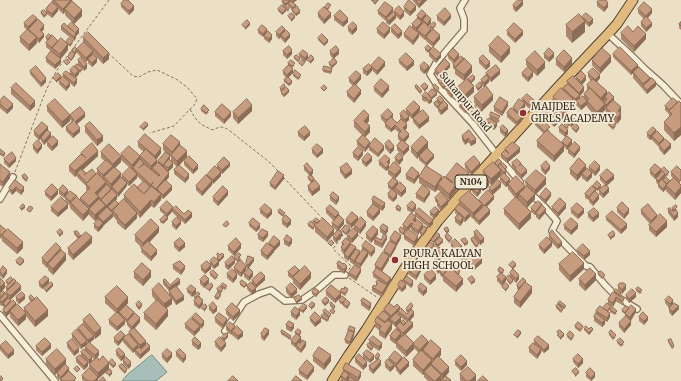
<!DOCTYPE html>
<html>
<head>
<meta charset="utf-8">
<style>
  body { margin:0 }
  canvas { display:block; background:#ebe0c6 }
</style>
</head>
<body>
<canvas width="681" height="381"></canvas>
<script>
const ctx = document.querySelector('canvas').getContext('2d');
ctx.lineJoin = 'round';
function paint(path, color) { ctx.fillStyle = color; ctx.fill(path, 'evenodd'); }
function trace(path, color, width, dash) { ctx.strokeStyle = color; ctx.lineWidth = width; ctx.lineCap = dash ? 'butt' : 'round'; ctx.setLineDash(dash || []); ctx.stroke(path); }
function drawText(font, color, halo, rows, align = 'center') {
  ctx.font = font + ' Merriweather,serif'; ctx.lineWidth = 3.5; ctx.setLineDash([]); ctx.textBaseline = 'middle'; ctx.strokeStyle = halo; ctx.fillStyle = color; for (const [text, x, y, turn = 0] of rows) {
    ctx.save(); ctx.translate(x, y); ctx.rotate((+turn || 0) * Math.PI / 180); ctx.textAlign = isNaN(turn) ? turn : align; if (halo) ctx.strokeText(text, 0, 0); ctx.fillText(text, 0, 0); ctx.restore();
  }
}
const water = new Path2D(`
  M152,355L167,372L156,381H122L127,375Z`);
paint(water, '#a7bfb8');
trace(water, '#6e8d85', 1);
const minor = new Path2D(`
  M465,0L460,8L464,19V30L436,63L430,74L437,85L473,124L497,155L520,182
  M608,34L632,56L645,69L663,85L679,102L681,103
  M530,193L543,205L557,221L552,231L586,266L590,267L605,285L617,297L637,309
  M0,199L13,177
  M0,315L55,381
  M225,331L244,302L259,294L271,290L285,301L302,300L318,289L334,275H345`);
const trunk = new Path2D(`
  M332,381L348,356L366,330L410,260L438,221L468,186L558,87L608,34L617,24L633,0`);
trace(minor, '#85725d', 8);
trace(trunk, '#534130', 11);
trace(new Path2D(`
  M108,53L133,76L139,77L148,72L157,70L176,79L187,87L197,99L195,104L174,126L150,133
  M190,109C196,121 200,125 213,130C220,126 223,126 230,131L268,161L278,171
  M15,172L43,98L49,84L57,70L109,0
  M283,177L322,218
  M340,231L345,225L346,226
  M342,234L343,235L333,249L351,266L348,271
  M357,234L369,244
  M349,278L378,298`), '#85725d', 1, [3, 2]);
trace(minor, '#f7eed8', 5.5);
trace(trunk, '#e0ba7e', 9);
paint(new Path2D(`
  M52,0H72V2L82,16L74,24L65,15V12L63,14L58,9V11L52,18L47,14V15L44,18L41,14V12H46V9L52,2Z
  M283,0H297L293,3L296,7L300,13L296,16L292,12V10L288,6V4L286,6L289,10L288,12L286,10V11L282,15L278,11V9L283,6L284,4L282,3V1Z
  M372,0H379L375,5L372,1Z
  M412,0H427L419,8Z
  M597,2L608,7L604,12L597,6Z
  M121,4L134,10L129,15L121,7Z
  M513,5H523L516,12L513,9Z
  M331,7L328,10L331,17L324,24L318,17V13Z
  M404,7L416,10L410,16L404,11Z
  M638,9L652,13L648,18L652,26L646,32L641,26V22L644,19L638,13Z
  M378,11L393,12L394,13V11L404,16L400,20L396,16V18L389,25L386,23V20V21L378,14Z
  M334,16L348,22L343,27L334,20Z
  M417,16L426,17L431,23L428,26L431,31L432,29L430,28V26H436L433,29L440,39L433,47L426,41V39L425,40L419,35V37L413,45L404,37V34L412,28V24L417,19Z
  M437,16L451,18L444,26L437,20Z
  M582,17L593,23L589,27L585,23V32L572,43L566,36V25L582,18Z
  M681,22V30L679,28V24Z
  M24,23L44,29L42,31L44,37L39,43L37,41V43L29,51L20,42V37L27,30L24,27Z
  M61,26L68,27V26L79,33L76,36V38L74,41L61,30Z
  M348,27L357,30L352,35L348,31Z
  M391,28L402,35L398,39L391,32Z
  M377,29L390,32L384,39L377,33Z
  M258,30L267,33L263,37L258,33Z
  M285,30L290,37L285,43L281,39V37L279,39L276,36V32Z
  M507,31L523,35L515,43L507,35Z
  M633,32L646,39L634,52L621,39V33Z
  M51,36L58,41L73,43L70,47L68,45V50L61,58V63L55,69L46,62V58L51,51L46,47V43L48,41L46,39V37Z
  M264,36L272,39L269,43L264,39Z
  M83,37L109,59L103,64L93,53V55L97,62L92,67L88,63V59L86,62L77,53V52L71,61L68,59V57L72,52V51L77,49L83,43Z
  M318,38L328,42L324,46L318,40Z
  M489,46L510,53L501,63L489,52Z
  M425,48L431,49L441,57L436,63L429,56V52L428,53L425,50Z
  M283,51L292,54L287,59L283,55Z
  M330,51L339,54L334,58L337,63L332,68L329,65V63L333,59L330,55Z
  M299,54L308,58L305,62L299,57Z
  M448,54H459L454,64L448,58Z
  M544,54L554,57L549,62L544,58Z
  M613,54L638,68L656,86L647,94L633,78V73L631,75L613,57Z
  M294,57L300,61L298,62L294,59Z
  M479,59L490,66L486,70L479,63Z
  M556,59L572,64L564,72L556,65Z
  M78,60L87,68L84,71L83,69L80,73L79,72V74L75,78L77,83L74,87L70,83V86L66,91L59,84V81L63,77V74H70V70L78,64Z
  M399,60L414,65L407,71L399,63Z
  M526,60L545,68L537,76L533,72V76L528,82L522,76V73L528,67L526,65Z
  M592,60L611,62L600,74L592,65Z
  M288,63L295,65L292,68L289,77L292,83L289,86L284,82V80L286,78L283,74V71L288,65Z
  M453,64L472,72L464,81L455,74V70L453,68Z
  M371,66H385L377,75L372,70L367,76L363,73V69Z
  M420,66L429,70L424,74L420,70Z
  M450,67L440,78L435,74V70Z
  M323,70H332L331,74L323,72Z
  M30,71L46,82L41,87L30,74Z
  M486,73L500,74L491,82L489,80V82L484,87L482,86V87L478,91L476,88V86L481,84V80L486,75Z
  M588,73L600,78L597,82L614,102L621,107V119L617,124L606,114L605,108V110L597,118L587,107V105L581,110L576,105V102L575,103L573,101V105L566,114L564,113V118L554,127L543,115V109L553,101V97L563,90V88L567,84V81L576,78V77L586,80L582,85L584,91L580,96V98L584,97V94L587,91V85L591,81L588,77Z
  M293,74L301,77L298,80L293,76Z
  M349,78L361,79L356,85L361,94L354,103L347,96V92L353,86L349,82Z
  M475,79L471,83L474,92L465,100L458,93V87L468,80Z
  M438,81L444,82L447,86L443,89L441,87V86L438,83Z
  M415,86L422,93L420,94L415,88Z
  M374,87L389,90L382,98L374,91Z
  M433,87L439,90L437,93L433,89Z
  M11,88L35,106L30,111L11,94Z
  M280,88H285L289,92L284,97L281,94L282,92L280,90Z
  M447,89L456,92L451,98L447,93Z
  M428,94L437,95L432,99V102L429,104L426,101L425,102L422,100V96Z
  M474,97L493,100L482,111V110V111L479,114V116L473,121L470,117V113L474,110V107L476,105L474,102Z
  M437,99L444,102L448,109L441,115L438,111V109L434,105V103L437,101Z
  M522,99L535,105L531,110L525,105V107L519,115L522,121L517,126L507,117V113L513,109V108L522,101Z
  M0,101L13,108L7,114L0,108Z
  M678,102L681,103V135L674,141L664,130V122L669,117V114L665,110V106Z
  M459,103L465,104L472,107L465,113L459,107Z
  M47,106L70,115L85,117L77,124L80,132L73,138L66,131V127L72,122L70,119V121L62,128L47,111Z
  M508,106L502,116L494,111V107Z
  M201,109L209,112L206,115L201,111Z
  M406,109L420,111L412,119L409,116V120L406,123L407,128L405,130L409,137L405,142L409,150L403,156L397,150V146L401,142L398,139V135L399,133L395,129L391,132L385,127V123L381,119V116L393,117L392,118L397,123L401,119L400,118V114L406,113Z
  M252,111L238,124L233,118V112Z
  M215,112L231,116L224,124L215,116Z
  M490,116L500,120L498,123L496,122L497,126L494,130L486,125V121L490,118Z
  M413,118L429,121L419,129L413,122Z
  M566,119L575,123L571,127L566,123Z
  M354,121H369L367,123L370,132L365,137L370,144L384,150L378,157L369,150V147L365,152L357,145V141L362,135L354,127Z
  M534,121L550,131L549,132L562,144V142L572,144L567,150L564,147V151L554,162L537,147V141L544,134L534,124Z
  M608,123L616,126L613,130L608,125Z
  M85,126L103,141L97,146L85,132Z
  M564,126L569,127L567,129L568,134L565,137L559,132V128Z
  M500,128L508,133L505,137L500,132Z
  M572,128L579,129L576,133L572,129Z
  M48,130L51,137L44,145L41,141V139L39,140L34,135V131Z
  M469,130L476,143L471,146L468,142L465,145L462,140V136Z
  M656,131L671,148L664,155L659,149V147L652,140V139L650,140L647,137V133Z
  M298,132L310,135L304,141L298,136Z
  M47,142L58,145L52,151L47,146Z
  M138,142L161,153L157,159V163H158V161L165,152L163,150V144L180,145L187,157L179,166L189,178L185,183L174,174V170L177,167L171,161V157L170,156V160L173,167L168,172L169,177L166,181L172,190L163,199L161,198V200L154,208L151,206L140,218L137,214V218L125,230L117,223V221L113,216V217L103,226V225V227L98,232L94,228V224L98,220V219L95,221L89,215V212V214L83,221L70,208V206L65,200V197L64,198L59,194V190L68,193L80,200V198L87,191L86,190V186L77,177V175L75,177L69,171V166L81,155V153L98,156L83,170L86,173L96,174L97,173V169L105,161L101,158V152L121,162L115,167L122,178V175L130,168L121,160V154L140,156L144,152L138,147ZM137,176L143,182L137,188L124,195V199L119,204L115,200L117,199V196L118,197L127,186V184L129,186L137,178Z
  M385,144L394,150L390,154L385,148Z
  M33,145L42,148L37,154L33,149Z
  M411,147H428V148L434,158L427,166L442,179L446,178V177L469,179L457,192L456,191L449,200L442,193L448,204L441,211L437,206V203L435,201V198L441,192L438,190V189L435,192L419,183V177L426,166L419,160V156L417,159L411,152Z
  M0,149L5,155L4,157L0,155Z
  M312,149L323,153L317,158L312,153Z
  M505,149L520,152L507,163L501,158V154L505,151Z
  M568,149L580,150L574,158L568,153Z
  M353,153L363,155L358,161L353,157Z
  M395,158L403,160L399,165L395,162Z
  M4,159L16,161L9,168L4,163Z
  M362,160L372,161L366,167L362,163Z
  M184,161L198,169L193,174L184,165Z
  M379,161L390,163L389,164V168L386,171L379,165Z
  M495,163H502L501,165L507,169L506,170V174L505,175L510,182L525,188H526L525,181L546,184L535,195V199L527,208L531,218L519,230L504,214V209L515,198L508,189V186L506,187L500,181V177L502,175L501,174L491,185L489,183V186L483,191L481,189V192L477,197L472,192V188L478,186V182L483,177V171Z
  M512,163L521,164L527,173L521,179L515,173V171L512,167Z
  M0,164L10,178L3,187L0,185Z
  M465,164L480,167L471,175L465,168Z
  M217,165L230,166L222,174L221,173V176L213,184L212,183V185L202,196L196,190V186L207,176V175L217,168Z
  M304,166L313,173L312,175L320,190L312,196L308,190V186L311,183L308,179V177L310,176L304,170Z
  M541,166L550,169L545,175L541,170Z
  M589,167L600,170L595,176L592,173V177L587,182L582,178V175L577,181L570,174V169H586L589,170Z
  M340,168L352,174L345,179L340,172Z
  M388,170L401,172L395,179L398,185L406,192L401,197L397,194V198L393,202L388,198V194L391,190L388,188V184L393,178L388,174Z
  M650,170L661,173L662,172L661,170L669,174L666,177L665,176V178L663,180L670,182L673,178L671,176V172L681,170L680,184L681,185V193L675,200L666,191V189L663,192L658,187V184L656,182V179L660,174L655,179L650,174Z
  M406,175L419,177L414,184L406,179Z
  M22,176L28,180L26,182L22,178Z
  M600,176L614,179L607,186L609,192L603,198L599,194V190L605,185L600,180Z
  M284,179L275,190L270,186V183Z
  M15,180L24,191L21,195L16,191L12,195L9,191V188Z
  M593,186L601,187L597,191L596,190V192L599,199L593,206L589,202V200L585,198V194L593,187Z
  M501,187L493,195L494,199L487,207L490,214L479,225L474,220V218L473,219L470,216L465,222L463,221V222L460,226L455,222V218L457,215L455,213V209L459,204V200L479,201L489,191V188Z
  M45,192L58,194L51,201L45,195Z
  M416,194H430L424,203L416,198Z
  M228,195L218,206L213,201V197Z
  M330,196L339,200L336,205L330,200Z
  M540,196H551L545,204L540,199Z
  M372,200L385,207L382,211L379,209L380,213L373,221L367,216V212L373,204H372Z
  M407,206L416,209L412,213L407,210Z
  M542,206L546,212L539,220L536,217V215H535L531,212V208Z
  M51,207L68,208L58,217L51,211Z
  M552,207L566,208L558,217L552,211Z
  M160,208L173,211L167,217L168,219L163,224L160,222V220L165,215L160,211Z
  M396,208L401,210L400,212L396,210Z
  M617,208L629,213L624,219L617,212Z
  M672,208L677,209L676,210L678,217L674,221L668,213V209L673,210H672Z
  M173,209L192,217L185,224L173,213Z
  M260,209L272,214L267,219L260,213Z
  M326,209L339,216L344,224L339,230L342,236L336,243L333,240V236L337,231L333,227L327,242L315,232V226L317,225L313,223V221H320L332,227V223L334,221L326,213Z
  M571,209L584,213L578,219L571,213Z
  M641,210L657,217L667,227L656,237L649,230V225L650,224L641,214Z
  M278,211L285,215L283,217L278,213Z
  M415,212L433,224L429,228L416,217V220L423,227L427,230L423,236L420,234V232L418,235L411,230V227L409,230L418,240L414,246L404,239V235L407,232L405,231V232L403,235L399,232V230L403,229V225L415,216Z
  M430,212L439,214L434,219L430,215Z
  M588,213L599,217L593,222L588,217Z
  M606,217L627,228L621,234L606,220Z
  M282,220L291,224L287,228L282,224Z
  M346,220L358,221L351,228L346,223Z
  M172,222L181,224L176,230L172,226Z
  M249,223L260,228L256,232L249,226Z
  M308,224L315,227L313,230L308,226Z
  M0,225L23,248L17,254L2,241V238L1,239L0,238Z
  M354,225L366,226L360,234L354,229Z
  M564,225L578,228L571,235L564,229Z
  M380,228L388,231L385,235L387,239L382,248L374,244V240L375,238L371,243L366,238V234H378L376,237L381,240L384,235L380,232Z
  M342,230H350L346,235L342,232Z
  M74,232L81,236L92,243L73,260L68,254V248L78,239L74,234Z
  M159,232L149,243L157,254L151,261L141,252L142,248L135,241V235Z
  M474,232L484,242L480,245L474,236Z
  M258,235L268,236L263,242L258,239Z
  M347,235L358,236L352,243L351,242V245L356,249L360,255L362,250V246L375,252L371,257L368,254V256L360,268L361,272L356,281L349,276V273L355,265V262L354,265L350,262V259L348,261L344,258V254L347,250L344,254L341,251L342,243L347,238Z
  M549,235L562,245L558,249L552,243V246L544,254L539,248V245L549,239Z
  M445,236L452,240L449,243L445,238Z
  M401,238L396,247V248L390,258H389V260L382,271L391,281L387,287V286V289L382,297L372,291V287L376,286V282L378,280L373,277V273L376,269H375V265L384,253V251L390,241V239Z
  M471,239L479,245L476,248L471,241Z
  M284,240L292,243L289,247L284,244Z
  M435,242H443L438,246L444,255L438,262L429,255V251V252L426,249V247L434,246L435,244Z
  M174,243L185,247L179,252L174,247Z
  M269,243L280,245L274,251V252L267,260L261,255V251L269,244Z
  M451,243L462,249L455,254L451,247Z
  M228,246L241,248L234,256L228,250Z
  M61,250L66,260L53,275L48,270V268H47L42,263V258Z
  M470,250L482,263L473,271L466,263V260L464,263L461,260L462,258L459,255V253L465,255L469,257L472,254L470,252Z
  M577,250L590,255L584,260L577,254Z
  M217,255H220L224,257L219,262V265L214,269L211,266V269L205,274L201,270V266L210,264V261L217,259Z
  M234,257H241L239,259L246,270L241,277L235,272L237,278L233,283L227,278V274L234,271V268L238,262L235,260V263L228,270L225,267V263L234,259Z
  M16,261L24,262L20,266L16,263Z
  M254,261L249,268L253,276L249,281L244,277V273L248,269L246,268V264Z
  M337,264H343L347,269L344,274L337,268Z
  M559,264L584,269L570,282L559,270Z
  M173,265L185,269L181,275L173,269Z
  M442,268L453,269L460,273L459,275L463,284L456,292L443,281V278L440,275V273L438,274L436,271V269Z
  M408,270L421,271L416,280L408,274Z
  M498,270L504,272L502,274L506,281L502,286L497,281V277L500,273L498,272Z
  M0,271L7,273L3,279L0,276Z
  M299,271L311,278L300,290L293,283V280L288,276V272Z
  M134,272L151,277L143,286L134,278Z
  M210,273L218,277L215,280L210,275Z
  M510,273L519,279L516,283L513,280V282L510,285L506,279V278L510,276Z
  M598,273L605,277L602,279L598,275Z
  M424,275L436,279L430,285L424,279Z
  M579,279L596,280L585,291L579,285Z
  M163,280L170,285L180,284L177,286L184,300L176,305L172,299V304L166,308L168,316L156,330L144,319V313L156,301L152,296V290L169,295V291L163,284Z
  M200,280L209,283L204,288L200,284Z
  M252,280H265L256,288V292L252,295L247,289V286L244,288L240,285V283L247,285L252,283Z
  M404,280L413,285L411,288L406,284V288L402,292L398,289V285L404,283Z
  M6,281L16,283L21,290L10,300L8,297L11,302L16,305L24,311V308L31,302L29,299V297L48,316L35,327L26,316V319L18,326L10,317V313L6,317L3,314V310L4,308L3,307V305L2,306L0,305V294H6L7,292L6,290V287L8,285L6,283Z
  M39,282L49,283L42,289L39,286Z
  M526,283L532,293L520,308L514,303V297L519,291L517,289V285Z
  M221,285L227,288L225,290L221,287Z
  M618,286L626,289L622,294L618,290Z
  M418,287L427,292L423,296L418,291Z
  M286,288L297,293L291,298L286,292Z
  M187,289L196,293L192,297L187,292Z
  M217,289L223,291L220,294L221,296L218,300L215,299V297L219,293L217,291Z
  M344,289L348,291L345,296L341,293V297L335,303L326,295V291L340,293V291Z
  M636,289L642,292L640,294L636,291Z
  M614,291L621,295L620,297L624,303L623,305L616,301L613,307L608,304V300L614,293Z
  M312,292L319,293L316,297L312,294Z
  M626,295L636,297L629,303L626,299Z
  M194,296H200V297L203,304L199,309L194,305V301L196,300L194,298Z
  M16,297L25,299L19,304L16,301Z
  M105,297L128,303L126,305L140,322L135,328L146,341L141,349L150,350L140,359L135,354V351L133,353L123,342V340L118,346L114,342V338L125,337L129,334V332L131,330L127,325V323L125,321V324L117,331L109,324V320L116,313L105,303Z
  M339,300L350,304L347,309L343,306V304L342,305L339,302Z
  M665,300L673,304L679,309L672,316L669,312V308L665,303Z
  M322,301L329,302L325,306L322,303Z
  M361,301L371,307L369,311L361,305Z
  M558,303L566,308L564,309H563V310L561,313L556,308V306L558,304Z
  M136,304L142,306L139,310L136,306Z
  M330,304L335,308L334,310L330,306Z
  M209,306L217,311L213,314L209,310Z
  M394,307L400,309L407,314L408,313L406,311V309L413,307L411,310L414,316L410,320L413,327L405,334L414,343L428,344L441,355L439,357L449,372L446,376L451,381H441L442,380L441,379V381H428L424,377V374L423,375L413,366V360L419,353L414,348V349L406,357L396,347V342L395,344L390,340V336L396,329V327L392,324V329L385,339L379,335V330L375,327V322L384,312V309ZM398,312V315L407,322L406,323L400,322L401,321L397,314Z
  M307,308L303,313L300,311V315L296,320L291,316V312L299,310V309Z
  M603,308H611L608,312L610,317L607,322L605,321V324L602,327L594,321V317L596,314V311Z
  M226,310L240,314L233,321L226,314Z
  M610,310L617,313L615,315L610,312Z
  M622,310L636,312L631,321V325L624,333L619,327V323L625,317V314L622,312Z
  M323,311L331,316L329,318V320L327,322L321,318V316L328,317L323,313Z
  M192,317L204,325L201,329L200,328V330L194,336L185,328V324L192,320Z
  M639,317L648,320L644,325L639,321Z
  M215,318L227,323L223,329L215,322Z
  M310,318L321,322L315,327L310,321Z
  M83,320L101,334L95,339L94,337V339L90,343L99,355L97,357L99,360L116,365L113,368L109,364V369L98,379V381H84L82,380V376L89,368V364L88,363V366L84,370L76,362V358L81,356V352L85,350V347L88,343L87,342V344L81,349L72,338V334L78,331V328L83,324ZM88,354L94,359L92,361Z
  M286,325L294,328L291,332L286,329Z
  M226,326L235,329L243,336L238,340L232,335V333L231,335L226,330Z
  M575,326L583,328L580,332L575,328Z
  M584,328L589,329L593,330L589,335L584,330Z
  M348,330H355L354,334V336L350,345L345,343V340L348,332Z
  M281,332L291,338L290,340L281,334Z
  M295,332L301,333L300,336L301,341L306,346L301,353L296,349V348L291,344V340L296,335L295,334Z
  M609,333L616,337L613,340L609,335Z
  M261,334H269L264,341L261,338Z
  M567,335L574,337L571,341L567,337Z
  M222,337H228L224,341L226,346L221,352L215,346V342L222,338Z
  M369,340L382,347L379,351L373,347V349L371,351L367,347V345L369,343Z
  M534,340L549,349L544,353L541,351V353L537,359L529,352V348L534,344Z
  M668,340L674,348L672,349L668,342Z
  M192,341L201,347L198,350L192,345Z
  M617,341L624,344L621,347L617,343Z
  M67,343L79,352L74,356L67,347Z
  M0,346L14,354L8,359L0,350Z
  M36,346L51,348L42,356L36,350Z
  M116,351L125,358L121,361L116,355Z
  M176,352L186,359L183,363L176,356Z
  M162,354L172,357L167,363L162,358Z
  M363,354L374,359L370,363L363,358Z
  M313,356L331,361L324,370L313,361Z
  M375,357H380L378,359L381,365L373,374L369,370V366L377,360L375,359Z
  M355,358L367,366L363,370L355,362Z
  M389,358L402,359L409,366L400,375L396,370V368L394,367V368L390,372L385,367V363L389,360Z
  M46,359L66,364L65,365L69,372L76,381H61L57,377V372L55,375L46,365Z
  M573,359L583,363L578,368L573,362Z
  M123,360L131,366L128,369L123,364Z
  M455,361L467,365L461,371L455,365Z
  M119,366L127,371L125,374L119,368Z
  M343,369L361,376L359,381H348L350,377L349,376L348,381H339L341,379V376L343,372Z
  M299,370L314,371L307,380L299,374Z
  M586,373L595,377L591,381L586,377Z
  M460,374L476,381H461L460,380Z`), '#ab866c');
paint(new Path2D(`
  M72,0V5L65,9V12L63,14V9Z
  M290,0V2L286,6V4Z
  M293,0H297L293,3Z
  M423,0H427L419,8V4Z
  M523,1V5L516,12V8Z
  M608,3V7L604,12V8Z
  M134,6V10L129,15V11Z
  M416,6V10L410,16V12Z
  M58,7V11L52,18V14Z
  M393,8V12L386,19V21V17Z
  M286,9V11L282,15V13Z
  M652,9V13L646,20V16Z
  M82,10V16L74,24V18Z
  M300,11V13L296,16V14Z
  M404,12V16L400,20V16Z
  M331,13V17L324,24V20Z
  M396,14V18L389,25V21Z
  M426,14V17L422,22V26L416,32V28L421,23V19Z
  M451,15V18L444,26V22Z
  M295,16V18L291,22V20Z
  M37,18V22L28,31V27Z
  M348,18V22L343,27V23Z
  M431,19V23L427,28V24Z
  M593,19V23L589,27V23Z
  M585,21V32L572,43V32Z
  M250,23V25L245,30V28Z
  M652,23V26L646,32V28Z
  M44,25V29L40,34V30Z
  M357,26V30L352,35V31Z
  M390,28V32L384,39V35Z
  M79,29V33L76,36V38L74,41V37L75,33Z
  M267,29V33L263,37V34Z
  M285,29V32L281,35V37L279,39V35Z
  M431,29V32L426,37V39L425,40V36Z
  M402,31V35L398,39V35Z
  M523,31V35L515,43V39Z
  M419,33V37L413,45V41Z
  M44,34V37L39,43V39Z
  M290,34V37L285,43V39Z
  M646,34V39L634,52V46Z
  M272,35V39L269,43V39Z
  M440,35V39L433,47V43Z
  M37,37V43L29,51V45Z
  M328,40V42L324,46V44Z
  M68,44V50L60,60V54Z
  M510,47V53L501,63V57Z
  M77,50V52L75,54V56L71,61V60Z
  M292,50V54L287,59V55Z
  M339,50V54L333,59V55Z
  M93,51V55L86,62V58Z
  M109,53V59L103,64V58Z
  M554,53V57L549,62V58Z
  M308,54V58L305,62V58Z
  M441,54V57L436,63V59Z
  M459,54V58L454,64V60Z
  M611,56V62L600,74V68Z
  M97,58V62L92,67V63Z
  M314,58V60L310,64V62Z
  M572,58V64L564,72V67Z
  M61,59V63L55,69V65Z
  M414,61V65L407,71V67Z
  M337,62V63L332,68V66Z
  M385,62V66L377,75V71Z
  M490,62V66L486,70V66Z
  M545,62V68L537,76V70Z
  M87,64V68L84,71V67Z
  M450,64V67L440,78V74Z
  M638,65V69L631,75V71Z
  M429,66V70L424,74V71Z
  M472,66V72L464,81V75Z
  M372,67V71L367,76V72Z
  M293,69V73L287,79V75Z
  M79,70V74L75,79V75Z
  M500,70V74L491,82V78Z
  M533,72V76L528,82V78Z
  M361,75V79L354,87V83Z
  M600,75V78L595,84V80Z
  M61,76V78L56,83V81Z
  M586,76V80L581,86V82Z
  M475,77V79L471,84V82Z
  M46,78V82L41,87V83Z
  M489,78V82L484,87V83Z
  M650,78V84L643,86V90V84Z
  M77,79V83L74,87V83Z
  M292,81V83L289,86V84Z
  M656,82V86L647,94V90Z
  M70,83V86L66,91V87Z
  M447,84V86L443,89V87Z
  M482,85V87L478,91V89Z
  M389,86V90L382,98V94Z
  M428,86V88L424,92V90Z
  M474,86V92L465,100V95Z
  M584,87V91L580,96V99L576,101V102L575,103V99L579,96V93Z
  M456,88V92L451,98V94Z
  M289,90V92L284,97V95Z
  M361,90V94L354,103V99Z
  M607,91V97H605V99L601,103V98Z
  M437,93V95L432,99V102L429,104V101L431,98Z
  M493,95V100L482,111V105Z
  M614,97V101L606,109V105Z
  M573,99V105L566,114V108Z
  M35,101V106L30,111V106Z
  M535,101V105L531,110V106Z
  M587,101V105L581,110V106Z
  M508,102V106L502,116V112Z
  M472,103V107L465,113V110Z
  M525,103V107L518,116V112Z
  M13,104V108L7,114V110Z
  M605,104V110L597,118V112Z
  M252,105V111L238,124V118Z
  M448,105V109L441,115V111Z
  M420,107V111L412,119V115Z
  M621,107V113L618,111Z
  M482,109V111L479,114V116L473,121V118Z
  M231,112V116L224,124V120Z
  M564,112V118L554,127V121Z
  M85,113V117L75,126V122Z
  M621,113V119L617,124V118Z
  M393,114V117L387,124V120Z
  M70,115V121L62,128V122Z
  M369,115V121L364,126V121Z
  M409,116V120L405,123V120Z
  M429,117V121L419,129V125Z
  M522,117V121L517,126V122Z
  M575,119V123L571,127V123Z
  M497,123V126L494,130V126Z
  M148,124V126L143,131V129Z
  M407,124V128L403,132V128Z
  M395,125V129L391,132V129Z
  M370,126V132L365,137V132Z
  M48,127V131L41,138V139L39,140V136Z
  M579,127V129L576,133V131Z
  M681,127V135L674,141V133Z
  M80,128V132L73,138V134Z
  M508,130V133L505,137V133Z
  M568,130V134L565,137V133Z
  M656,130V134L652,136V139L650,140V136Z
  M310,132V135L304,141V137Z
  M51,133V137L44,145V141Z
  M409,134V137L403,144V140Z
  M103,136V141L97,146V140Z
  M468,138V142L465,145V141Z
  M664,138V141L659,146V143Z
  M476,139V143L471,146V142Z
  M572,140V144L567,150V146Z
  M58,141V145L52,151V147Z
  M180,142V148L172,156V152Z
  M370,142V145L369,146V147L365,152V148Z
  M428,142V147L417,159V153Z
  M671,144V148L664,155V151Z
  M42,145V148L37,154V150Z
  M564,145V151L554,162V156Z
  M384,146V150L378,157V154Z
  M394,146V150L390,154V150Z
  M409,146V150L403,156V152Z
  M580,147V150L574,158V154Z
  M161,148V153L155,161V156Z
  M520,148V152L507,163V159Z
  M323,149V153L317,158V155Z
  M98,151V156L78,174L77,173V175L75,177V171Z
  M187,151V157L177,167V161Z
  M363,151V155L358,161V157Z
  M434,155V158L426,166V163Z
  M121,156V162L113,170V164Z
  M140,156V162L133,168L132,170V165Z
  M170,156V160L164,165V167L163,168V165Z
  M372,157V161L366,167V163Z
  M403,157V160L399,165V161Z
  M16,158V161L9,168V164Z
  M390,159V163L387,166V162Z
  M157,160V166L152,168V171L151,172V166Z
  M173,163V167L168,172V168Z
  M230,163V166L222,174V170Z
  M480,163V167L471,175V172Z
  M389,164V168L386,171V168Z
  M198,165V169L193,174V170Z
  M586,165V171L582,174V175L577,181V175Z
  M113,166V170L103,179V175Z
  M550,166V169L545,175V171Z
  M600,166V170L595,176V172Z
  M401,168V172L395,179V175Z
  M661,169V173L655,179V175Z
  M313,170V173L310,177V173Z
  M352,170V174L345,179V175Z
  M501,170V176L491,185V179Z
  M506,170V174L504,177V173Z
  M527,170V173L521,179V175Z
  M10,172V178L3,187V182Z
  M221,172V176L213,184V180Z
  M121,173V179L112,187L111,192L101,203V199L111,189V184Z
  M169,173V177L156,193V189Z
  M419,173V177L414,184V180Z
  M469,173V179L457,192V186Z
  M592,173V177L587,182V178Z
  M137,174V178L129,186V182Z
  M189,174V178L185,183V179Z
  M665,174V178L658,185V181Z
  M284,175V179L275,190V187Z
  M614,175V179L606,186V182Z
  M442,176V181L438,184V189L435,192V187Z
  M546,178V184L535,195V199L527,208V202L535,194V190Z
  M510,179V183L508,184V186L506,187V183Z
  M212,181V185L202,196V192Z
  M398,181V185L392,191V188Z
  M670,181V182L666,186V189L663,192V189L666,184Z
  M106,182V188L95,199V193Z
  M489,182V186L483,191V187Z
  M127,183V186L118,197V193Z
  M501,183V187L492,195V191Z
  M456,185V191L449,200V194Z
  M601,185V187L597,191V189Z
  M172,186V190L163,199V195Z
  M320,186V190L312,196V192Z
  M525,186V191L519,194V197L516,199V194Z
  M16,187V191L12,195V191Z
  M24,187V191L21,195V191Z
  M681,187V193L675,200V194Z
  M406,188V192L401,197V193Z
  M481,188V192L477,197V193Z
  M609,188V192L603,198V194Z
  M58,190V194L51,201V197Z
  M68,190V194L64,198V194Z
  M228,191V195L218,206V202Z
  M430,191V194L424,203V199Z
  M551,193V196L545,204V200Z
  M161,194V200L154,208V202Z
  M397,194V198L393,202V199Z
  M117,195V199L106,210V206Z
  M599,195V199L593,206V202Z
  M99,196V202L89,209V212V206Z
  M494,196V199L484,209V206Z
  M339,197V200L336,205V201Z
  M151,200V206L140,218V212Z
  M448,200V204L441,211V207Z
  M385,203V207L382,211V207Z
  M68,204V208L58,217V213Z
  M482,204V210L474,216V218L473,219V213Z
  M542,204V208L536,213L535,215V212Z
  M566,204V208L558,217V213Z
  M106,205V211L98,216V219L95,221V215Z
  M416,205V209L412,213V210Z
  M25,206V208L21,211V209Z
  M173,207V211L167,217V214Z
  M89,209V214L83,221V215Z
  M380,209V213L373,221V217Z
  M546,209V212L539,220V216Z
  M584,209V213L578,219V215Z
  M629,209V213L624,219V215Z
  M272,210V214L267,219V215Z
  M439,210V214L434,219V215Z
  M490,210V214L479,225V221Z
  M112,211L113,217L103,226V222L112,214Z
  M531,212V218L519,230V224Z
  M137,213V218L125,230V225Z
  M192,213V217L185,224V220Z
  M339,213V217L335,221V217Z
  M470,213V217L465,222V218Z
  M599,213V217L593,222V218Z
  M678,213V217L674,221V217Z
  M657,215V219L651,224V221Z
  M416,216V220L413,224V220Z
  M168,217V219L163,224V222Z
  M358,217V221L351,228V224Z
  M463,218V222L460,226V222Z
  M291,220V224L287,228V224Z
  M344,220V224L338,231V227Z
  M433,220V224L429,228V224Z
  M181,221V224L176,230V226Z
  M667,221V227L656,237V232Z
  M366,222V226L360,234V230Z
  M103,223V227L98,232V228Z
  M411,223V227L407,232V228Z
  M260,224V228L256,232V229Z
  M423,224V227L418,235V231Z
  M578,224V228L571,235V231Z
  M627,224V228L621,234V230Z
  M159,227V232L143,249V243Z
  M388,227V231L385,236V232Z
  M350,228V230L346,235V234Z
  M427,228V230L423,236V234Z
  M334,229V234L327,242V237Z
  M378,230V234L371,243V239Z
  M449,230V232L446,234V232Z
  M63,232V234L59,237V235Z
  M268,232V236L263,242V238Z
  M342,232V236L336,243V239Z
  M358,232V236L352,243V239Z
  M615,234V236L610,240V238Z
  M401,235V238L396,247V243Z
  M440,235V237L433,244V242Z
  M387,236V239L382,248V244Z
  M418,236V240L414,246V242Z
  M92,237V243L73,260V255Z
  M484,238V242L480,245V241Z
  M292,239V243L289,247V243Z
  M443,240V242L438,247V245Z
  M280,241V245L274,251V247Z
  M23,242V248L17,254V248Z
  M351,242V246L344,254V250Z
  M468,242V244L464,246V244Z
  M552,242V246L544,254V250Z
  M562,242V245L558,249V245Z
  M185,243V247L179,252V248Z
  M241,244V248L234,256V252Z
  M396,245V248L390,258V255Z
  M462,246V249L455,254V251Z
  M356,247V251L348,261V257Z
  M61,248V254L48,264L47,268V263Z
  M274,248V252L267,260V256Z
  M375,248V252L371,257V253Z
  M157,250V254L151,261V257Z
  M360,251V255L354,265V261Z
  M444,251V255L438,262V258Z
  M590,251V255L584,260V256Z
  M368,252V256L360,268V264Z
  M66,254V260L53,275V269Z
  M224,255V257L219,262V260Z
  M389,256V260L381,273V269Z
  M254,258V261L248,269V265Z
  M482,259V263L473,271V267Z
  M24,260V262L20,266V265Z
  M235,260V263L228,270V266Z
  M219,261V265L214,269V266Z
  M584,263V269L570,282V276Z
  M516,264V266L512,270V268Z
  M211,265V269L205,274V271Z
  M185,266V269L181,275V271Z
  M246,266V270L241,277V273Z
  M347,266V269L344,274V270Z
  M421,268V271L416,280V276Z
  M361,269V272L356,281V277Z
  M7,270V273L3,279V275Z
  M151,271V277L143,286V280Z
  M253,272V276L249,281V277Z
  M311,273V278L300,290V284Z
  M237,274V278L233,283V279Z
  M596,274V280L585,291V285Z
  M436,275V279L430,285V281Z
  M519,275V279L516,283V279Z
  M265,276V280L256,288V292L252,295V291L256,288V285Z
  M506,277V281L502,286V282Z
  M391,278V281L387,287V283Z
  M49,279V283L42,289V286Z
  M209,279V283L204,288V284Z
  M463,279V284L456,292V286Z
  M180,280V284L169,292V288Z
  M475,280V282L471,285V283Z
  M413,281V285L411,288V285Z
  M5,283V288L0,293V287Z
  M53,284V286L46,293V291Z
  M406,284V288L402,292V289Z
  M213,285V287L209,292V290Z
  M387,285V289L382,297V293Z
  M626,285V289L622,294V290Z
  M21,286V290L10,300V296Z
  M509,286V287L505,292V290Z
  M532,287V293L520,308V302Z
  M427,288V292L423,296V292Z
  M196,289V293L192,297V293Z
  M297,289V293L291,298V294Z
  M319,291V293L316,297V295Z
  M341,293V297L335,303V299Z
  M636,293V297L629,303V299Z
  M25,295V299L19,304V300Z
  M8,296V300L3,304V305L2,306V302Z
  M184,296V300L176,305V301Z
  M128,297V303L117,315V309Z
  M616,297V301L613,307V303Z
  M172,298V304L164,310V304Z
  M302,298V300L296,304V302Z
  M203,300V304L199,309V306Z
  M329,300V302L325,306V304Z
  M673,300V304L670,308V304Z
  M16,303V307L10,311V313L6,317V313Z
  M350,303V304L347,309V307Z
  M371,303V307L369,311V307Z
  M142,304V306L139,310V308Z
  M315,304V306L311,310V308Z
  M207,306V308L204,312V310Z
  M307,306V308L303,313V311Z
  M679,306V309L672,316V312Z
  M217,307V311L213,314V311Z
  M400,307V311H398V312L391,320V316Z
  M636,309V312L630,321V317Z
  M48,310V316L35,327V321Z
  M168,310V316L156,330V324Z
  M240,310V314L233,321V317Z
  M300,311V315L296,320V316Z
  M134,312V316L127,322V320Z
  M414,312V316L408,323V319Z
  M26,313V319L18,326V320Z
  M610,313V317L607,322V318Z
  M390,316V320L385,326V322Z
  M401,317V321L395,327V323Z
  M648,317V320L644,325V321Z
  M140,318V322L132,331V327Z
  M321,318V322L315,327V323Z
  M227,319V323L223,329V325Z
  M125,320V324L117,331V327Z
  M605,320V324L602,327V323Z
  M204,321V325L201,329V325Z
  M631,321V325L624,333V329Z
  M392,323V329L385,339V334Z
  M413,323V327L403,337V333Z
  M294,324V328L291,332V328Z
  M200,326V330L194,336V332Z
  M235,326V330L232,331V333L231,335V331Z
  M101,328V334L95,339V333Z
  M355,328L354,336L350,345V342Z
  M593,329V330L589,335V333Z
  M269,330V334L264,341V337Z
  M243,332V336L238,340V336Z
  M521,332V334L517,339V337Z
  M401,333V337L395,344V340Z
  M564,334V336L560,340V338Z
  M125,335V338H123V340L118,346V342Z
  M228,335V337L224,341V339Z
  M94,336V339L88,344V340Z
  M301,337V341L297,346L296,345L295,348V344Z
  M87,341V344L81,349V345Z
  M146,341V345L140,349V345Z
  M428,341V345L420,354V350Z
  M306,342V346L301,353V350Z
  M201,343V347L198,350V346Z
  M226,343V346L221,352V348Z
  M382,343V347L379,351V347Z
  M414,343V349L406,357V351Z
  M51,344V348L42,356V352Z
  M138,345V349L133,353V349Z
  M549,345V349L544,353V350Z
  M150,346V350L140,359V355Z
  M79,348V352L74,356V352Z
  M441,349V355L433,364V359Z
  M541,349V353L537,359V355Z
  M14,350V354L8,359V355Z
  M99,351V355L95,359V355Z
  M172,353V357L167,363V359Z
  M125,354V358L121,361V357Z
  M186,355V359L183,363V359Z
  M331,355V361L324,370V364Z
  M374,355V359L370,363V360Z
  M92,357V361L89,364V360Z
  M402,357V361L396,366V368V364Z
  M66,359V364L55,375V369Z
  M583,359V363L578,368V364Z
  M432,360V365L431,364V367L424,372V374L423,375V370Z
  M381,361V365L373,374V370Z
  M467,361V365L461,371V367Z
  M88,362V366L84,370V366Z
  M131,362V366L128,369V366Z
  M367,362V366L363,370V366Z
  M409,362V366L400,375V371Z
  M109,363V369L98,379V373Z
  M116,364V365L113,368V366Z
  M394,365V368L390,372V368Z
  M314,367V371L307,380V376Z
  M449,367V372L442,380V374Z
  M69,368V372L61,381V377Z
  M112,372V374L109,377V375Z
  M361,372V376L358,381V378Z
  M579,372V373L575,377V375Z
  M595,373V377L591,381V378Z
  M349,374V378L348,381H346V379Z
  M441,375V381H435Z
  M476,375V381H470Z
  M98,377V381H94Z`), '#8b6d58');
const building = new Path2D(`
  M54,0H71L63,9Z
  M124,0H128L134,6L129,11L121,4Z
  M283,0H290L286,4L282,1Z
  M372,0H378L375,3Z
  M409,0L416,6L410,12L404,7Z
  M416,0H423L419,4Z
  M518,0H521L523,1L516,8L513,5Z
  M599,0H606L608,3L604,8L597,2Z
  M72,1L82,10L74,18L65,9Z
  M291,1L296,5L293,8L288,4Z
  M52,2L58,7L52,14L46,9Z
  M385,2L393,8L386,17L378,11Z
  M644,2L652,9L646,16L652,23L646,28L641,22L646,16L638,9Z
  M328,3L331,5L327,9L325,7Z
  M284,4L289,8L288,10L283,6Z
  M282,5L286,9L282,13L278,9Z
  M297,6L300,11L296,14L292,10Z
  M399,6L404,12L400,16L394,11Z
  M324,7L331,13L324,20L318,13Z
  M445,8L451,15L444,22L437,16Z
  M44,10L47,13L44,16L41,12Z
  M340,10L348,18L343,23L334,16Z
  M422,10L426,14L421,19L417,16Z
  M393,12L396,14L389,21L386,19Z
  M291,13L295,16L291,20L288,16Z
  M586,13L593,19L589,23L582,17Z
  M579,14L585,21L572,32L566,25Z
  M33,15L37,18L28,27L24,23Z
  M427,15L431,19L427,24L423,20Z
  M418,18L422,22L416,28L412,24Z
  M38,19L44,25L40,30L44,34L39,39L28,30Z
  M247,20L250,23L245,28L242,25Z
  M72,22L79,29L75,33L76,34L74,37L61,26L64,23L74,32L68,26Z
  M353,22L357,26L352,31L348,27Z
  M383,22L390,28L384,35L377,29Z
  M424,22L431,29L425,36L417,30Z
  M434,22L436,24L433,28L430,26Z
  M681,22V26L679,24Z
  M514,23L523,31L515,39L507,31Z
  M395,24L402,31L398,35L391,28Z
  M262,25L267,29L263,34L258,30Z
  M282,26L285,29L279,35L276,32Z
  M410,26L419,33L413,41L404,34Z
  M628,26L633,32L638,26L646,34L634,46L621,33Z
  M28,29L37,37L29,45L20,37Z
  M433,29L440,35L433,43L426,37Z
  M286,30L290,34L285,39L281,35Z
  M268,31L272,35L269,39L264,36Z
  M88,32L109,53L103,58L83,37Z
  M49,34L51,36L48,40L46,37Z
  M322,34L328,40L324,44L318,38Z
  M52,35L58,41L52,48L46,43Z
  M498,36L510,47L501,57L489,46Z
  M61,38L68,44L60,54L52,48Z
  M69,38L73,41L70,45L66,42Z
  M84,42L93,51L86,58L77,49Z
  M428,45L431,48L428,51L425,48Z
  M289,46L292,50L287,55L283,51Z
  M336,46L339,50L333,55L330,51Z
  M75,47L77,49L75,53L72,51Z
  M433,47L441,54L436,59L429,52Z
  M620,47L638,65L631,71L613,54Z
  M453,48L459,54L454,60L448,54Z
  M549,48L554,53L549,58L544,54Z
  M602,48L611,56L600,68L592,60Z
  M303,50L308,54L305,58L299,54Z
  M564,50L572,58L564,67L556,59Z
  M51,51L61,59L55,65L46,58Z
  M72,51L75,54L71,60L68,57Z
  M535,51L545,62L537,70L526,60Z
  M406,53L414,61L407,67L399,60Z
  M93,54L97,58L92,63L88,59Z
  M297,55L300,59L298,61L294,57Z
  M311,55L314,58L310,62L307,60Z
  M483,55L490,62L486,66L479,59Z
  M461,56L464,59L456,67L453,64Z
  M81,57L87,64L84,67L78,60Z
  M379,57L385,62L377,71L371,66Z
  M334,58L337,62L332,66L329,63Z
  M464,58L472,66L464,75L455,68Z
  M67,59L70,62L67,65L64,62Z
  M445,59L450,64L440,74L435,70Z
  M291,60L295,63L292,66L288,63Z
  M302,60L305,62L302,66L299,63Z
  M424,62L429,66L424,71L420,66Z
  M77,64L83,68L80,71L75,67Z
  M369,64L372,67L367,72L363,69Z
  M289,65L293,69L287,75L283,71Z
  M496,65L500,70L491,78L486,73Z
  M36,66L46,78L41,83L30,71Z
  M74,66L79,70L75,75L70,70Z
  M324,66L332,68L331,72L323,70Z
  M528,67L533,72L528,78L522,73Z
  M639,67L650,78L643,84L633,72Z
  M593,68L600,75L595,80L588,73Z
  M295,70L301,75L298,78L293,74Z
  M66,71L77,79L74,83L63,74Z
  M356,71L361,75L354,83L349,78Z
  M581,71L586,76L581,82L576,77Z
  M58,73L61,76L56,81L53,78Z
  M473,75L475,77L471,82L468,79Z
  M486,75L489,78L484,83L481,80Z
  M63,76L70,83L66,87L59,81Z
  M573,76L584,87L579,93L567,81Z
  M288,77L292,81L289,84L284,80Z
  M441,77L444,80L441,84L438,81Z
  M652,78L656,82L647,90L643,86Z
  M381,79L389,86L382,94L374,87Z
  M467,79L474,86L465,95L458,87Z
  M593,79L607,91L601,98L587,85Z
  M444,82L447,84L443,87L441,85Z
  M480,82L482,85L478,89L476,86Z
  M16,83L35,101L30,106L11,88Z
  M425,83L428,86L424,90L421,86Z
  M284,84L285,86L282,90L280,88Z
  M355,84L361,90L354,99L347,92Z
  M435,84L439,88L437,91L433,87Z
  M452,84L456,88L451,94L447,89Z
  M568,84L580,95L575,99L563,88Z
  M324,85L327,88L324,91L321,88Z
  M417,85L422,91L420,92L415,86Z
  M486,86L493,95L482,105L474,97Z
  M286,87L289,90L284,95L281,92Z
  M561,88L573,99L566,108L553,97Z
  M590,88L605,104L597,112L587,101L589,99L584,94Z
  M432,89L437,93L431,98L428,94Z
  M426,92L432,98L429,101L426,97L425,98L422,96Z
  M609,92L614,97L606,105L604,103L607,99L605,97Z
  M527,94L535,101L531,106L522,99Z
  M4,96L13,104L7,110L0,104V101Z
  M440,96L444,100L441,103L437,99Z
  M583,96L587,101L581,106L576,101Z
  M500,97L508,102L502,112L494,107Z
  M673,98L678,102L670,110L665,106Z
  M55,99L70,115L62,122L47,106Z
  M247,99L252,105L238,118L233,112Z
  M519,99L525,103L518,112L513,108Z
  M461,100L465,104L469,100L472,103L465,110L459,103Z
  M553,100L564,112L554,121L543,109Z
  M613,100L621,107L618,111L621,113L617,118L606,108Z
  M414,101L420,107L412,115L406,109Z
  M437,101L440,105L438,107V108L434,103Z
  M444,101L448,105L441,111L438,107Z
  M679,101L681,103V127L674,133L664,122L672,114L669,111Z
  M222,104L231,112L224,120L215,112Z
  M477,104L482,109L479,112L476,108L475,109L474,107Z
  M204,105L209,110L206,113L201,109Z
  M80,107L85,113L75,122L80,128L73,134L66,127L74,120L70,115Z
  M476,108L479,112L473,118L470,113Z
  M511,108L522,117L517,122L507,113Z
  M388,109L393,114L387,120L381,116Z
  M364,110L369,115L364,121L370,126L365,132L354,121Z
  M404,110L409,116L405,120L400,114Z
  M423,110L429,117L419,125L413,118Z
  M491,112L500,116L498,119L490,116Z
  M570,115L575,119L571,123L566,119Z
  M538,116L550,127L545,132L534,121Z
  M391,117L397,123L401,119L407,124L403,128L409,134L403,140L398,135L401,131L395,125L391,129L385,123Z
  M489,118L497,123L494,126L486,121Z
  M611,120L616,124L613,128L608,123Z
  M42,122L48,127L39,136L34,131Z
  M90,122L103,136L97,140L85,126Z
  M145,122L148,124L143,129L140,127Z
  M566,123L569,125L566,128L564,126Z
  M562,124L568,130L565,133L559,128Z
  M576,124L579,127L576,131L572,128Z
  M503,125L508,130L505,133L500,128Z
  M305,126L310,132L304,137L298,132Z
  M653,127L656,130L650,136L647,133Z
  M47,130L51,133L44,141L41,138Z
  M469,130L476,139L471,142L468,138L465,141L462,136Z
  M547,130L564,145L554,156L537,141Z
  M657,131L664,138L659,143L652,136Z
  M145,134L161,148L155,156L138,142Z
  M171,135L180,142L172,152L163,144Z
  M363,135L370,142L365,148L357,141Z
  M53,136L58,141L52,147L47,142Z
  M422,136L428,142L417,153L411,147Z
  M567,136L572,140L567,146L562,142Z
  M375,138L384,146L378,154L369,146Z
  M665,139L671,144L664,151L659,145Z
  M38,140L42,145L37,150L33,145Z
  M389,140L394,146L390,150L385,144Z
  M402,140L409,146L403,152L397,146Z
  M513,142L520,148L507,159L501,154L505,150L508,153H509L505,149Z
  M575,142L580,147L574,154L568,149Z
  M92,143L98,151L75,171L69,166L81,154L86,158L81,153Z
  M109,144L121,156L113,164L101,152Z
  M317,144L323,149L317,155L312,149Z
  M180,145L187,151L177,161L171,155Z
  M129,146L140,156L132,165L121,154Z
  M358,147L363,151L358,157L353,153Z
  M427,148L434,155L426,163L419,156Z
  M0,149L5,153L4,155L0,153Z
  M146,149L157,160L151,166L140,156Z
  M12,152L16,158L9,164L4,159Z
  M166,152L170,156L163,165L158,161Z
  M368,153L372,157L366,163L362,160Z
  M399,153L403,157L399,161L395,158Z
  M385,155L390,159L387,162L389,164L386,168L379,161Z
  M189,156L198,165L193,170L184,161Z
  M474,156L480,163L471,172L465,164Z
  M224,157L230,163L222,170L217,165Z
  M579,158L586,165L577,175L570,169Z
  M140,159L144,163L139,168L144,164L159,176L160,175L152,168L158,162L169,173L156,189L151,185L153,183V182L151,185L133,168Z
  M169,159L173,163L168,168L164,165Z
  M499,159L502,162L497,166L495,163Z
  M517,159L521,163L519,166L521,164L527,170L521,175L515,169L516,168L512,163Z
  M106,160L113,166L103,175L97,169Z
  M546,161L550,166L545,171L541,166Z
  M595,161L600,166L595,172L589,167Z
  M394,162L401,168L395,175L388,170Z
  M493,162L501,170L491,179L483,171Z
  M307,163L313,170L310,173L304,166Z
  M347,163L352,170L345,175L340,168Z
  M457,163L469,173L457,186L456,185L449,194L438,184L444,176L452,183L453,182L446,177Z
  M503,163L507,167L505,169L501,165Z
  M0,164L10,172L3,182L0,180Z
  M500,164L506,170L504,173L498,166Z
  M655,164L661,169L655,175L650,170Z
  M179,165L189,174L185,179L174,170Z
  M215,166L221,172L213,180L207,175Z
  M426,166L442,176L435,187L419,177Z
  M677,166L681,170V179L680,181L671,172Z
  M114,167L121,173L111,184L104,177Z
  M130,167L137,174L129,182L122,175Z
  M412,167L419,173L414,180L406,175Z
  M664,167L669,172L666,175L661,170Z
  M587,168L592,173L587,178L582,174Z
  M81,169L86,173L84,175L92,169L96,174L87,183L77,173Z
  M607,169L614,175L606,182L600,176Z
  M536,170L546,178L535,190L525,181Z
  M278,171L284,175L275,187L270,183Z
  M662,171L665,174L658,181L656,179Z
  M97,173L106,182L95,193L99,196L89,206L80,198L90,188L86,184Z
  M504,173L510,179L506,183L500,177Z
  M25,174L28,178L26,180L22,176Z
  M206,175L212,181L202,192L196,186Z
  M311,175L314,179L311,181L308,177Z
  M516,176L525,186L516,194L508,184Z
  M121,177L127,183L118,193L112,187Z
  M484,177L489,182L483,187L478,182Z
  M666,177L670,181L666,184L663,180Z
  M393,178L398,181L392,188L388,184Z
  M674,178L681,185V187L675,194L666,185Z
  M662,179L667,184L663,189L658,184Z
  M15,180L24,187L21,191L16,187L12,191L9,188Z
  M165,180L172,186L163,195L157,189Z
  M315,180L320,186L312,192L308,186Z
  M498,180L501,183L492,191L489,188Z
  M144,181L150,187L144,194L137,188Z
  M597,181L601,185L597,189L593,186Z
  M400,182L406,188L401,193L395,188Z
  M52,184L58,190L51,197L45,192Z
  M107,184L111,189L101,199L97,195Z
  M134,184L144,194L151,186L161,194L154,202L151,200L140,212L124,195Z
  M476,184L481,188L477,193L472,188Z
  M63,185L68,190L64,194L59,190Z
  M423,185L430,191L424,199L416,194Z
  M605,185L609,188L603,194L599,190Z
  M223,186L228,191L218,202L213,197Z
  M527,186L535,194L527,202L519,194Z
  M592,186L596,189L589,197L585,194Z
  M546,188L551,193L545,200L540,196Z
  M112,189L117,195L106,206L101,200Z
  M392,189L397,194L393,199L388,194Z
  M488,190L494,196L484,206L479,200Z
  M70,191L77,196L71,202L65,197Z
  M469,191L482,204L473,213L459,200Z
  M595,191L599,195L593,202L589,198Z
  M333,192L339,197L336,201L330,196Z
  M441,192L448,200L441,207L437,202L438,201L435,198Z
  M76,196L89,209L83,215L70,202Z
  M374,196L385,203L382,207L372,200Z
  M61,197L68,204L58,213L51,207Z
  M516,197L531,212L519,224L504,209Z
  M560,198L566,204L558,213L552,207Z
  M99,199L106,205L95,215L89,209Z
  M124,199L137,213L125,225L117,217L118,216L112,210Z
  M115,200L119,204L112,211L108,207Z
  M167,201L173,207L167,214L160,208Z
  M412,201L416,205L412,210L407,206Z
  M538,201L542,204L535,212L531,208Z
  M622,202L629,209L624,215L617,208Z
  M577,203L584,209L578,215L571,209Z
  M23,204L25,206L21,209L20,208Z
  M265,204L272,210L267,215L260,209Z
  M373,204L380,209L373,217L367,212Z
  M459,204L470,213L465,218L455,209Z
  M648,204L657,215L651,221L641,210Z
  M330,205L339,213L335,217L326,209Z
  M398,205L401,208L400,210L396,208Z
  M485,205L490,210L479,221L474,216Z
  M542,205L546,209L539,216L536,213Z
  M676,205L677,207L674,210L672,208Z
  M30,206L33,208L30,212L27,210Z
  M176,206L184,214L188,210L192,213L185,220L173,209Z
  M107,207L113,213L103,222L98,216Z
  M435,207L439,210L434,215L430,212Z
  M419,208L433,220L429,224L415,212Z
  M594,208L599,213L593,218L588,213Z
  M670,208L672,211L676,210L678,213L674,217L668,209Z
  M280,209L285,213L283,215L278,211Z
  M612,211L627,224L621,230L606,217Z
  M352,212L358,217L351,224L346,220Z
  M411,213L416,216L413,220L415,222L416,219L423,224L418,231L411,226L413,224L411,223L407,228L403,225Z
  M459,214L463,218L460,222L455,218Z
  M660,214L667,221L656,232L649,225Z
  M165,215L168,217L163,222L160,220Z
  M286,215L291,220L287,224L282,220Z
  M339,215L344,220L338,227L332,223Z
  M177,217L181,221L176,226L172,222Z
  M361,217L366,222L360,230L354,225Z
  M253,218L260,224L256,229L249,223Z
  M316,218L320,221L318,223L313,221Z
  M323,218L334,229L327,237L315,226Z
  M571,218L578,224L571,231L564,225Z
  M99,219L103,223L98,228L94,224Z
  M151,219L159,227L143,243L135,235Z
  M227,221L229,224L226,227L223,225Z
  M311,221L315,225L313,228L308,224Z
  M383,224L388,227L385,232L380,228Z
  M0,225L6,230L1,235L0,234Z
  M346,225L350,228L346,234L342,230Z
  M373,226L378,230L371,239L366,234Z
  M424,226L427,228L423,234L420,232Z
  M401,227L405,230L403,234L399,230Z
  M447,227L449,230L446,232L444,229Z
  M353,228L358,232L352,239L347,235Z
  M8,229L23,242L17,248L2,235Z
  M60,229L63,232L59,235L57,232Z
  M262,229L268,232L263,238L258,235Z
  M408,229L418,236L414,242L404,235Z
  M338,230L342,232L336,239L333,236Z
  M477,230L484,238L480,241L474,232Z
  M552,230L562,242L558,245L549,235Z
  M77,231L81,236L79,237L74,232Z
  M395,231L401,235L396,243L390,239Z
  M613,231L615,234L610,238L608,235Z
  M86,232L92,237L73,255L68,248Z
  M438,233L440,235L433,242L431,240Z
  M384,234L387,236L382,244L374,240L376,237L381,240Z
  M448,234L452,238L449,241L445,236Z
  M287,235L292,239L289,243L284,240Z
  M274,236L280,241L274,247L269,243Z
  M440,237L443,240L438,245L435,242Z
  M474,237L479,243L476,246L471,239Z
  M547,237L552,242L544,250L539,245Z
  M180,238L185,243L179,248L174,243Z
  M236,238L241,244L234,252L228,246Z
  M346,238L351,242L344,250L341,247L344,244L342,243Z
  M465,238L468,242L464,244L461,240Z
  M455,239L462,246L455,251L451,243Z
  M331,240L334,243L331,246L328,243Z
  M148,241L157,250L151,257L141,248Z
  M366,241L375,248L371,253L362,246Z
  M390,241L396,245L390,255L384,251Z
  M431,242L434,245L429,250L426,247Z
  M56,243L61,248L47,263L42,258Z
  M267,243L274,248L267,256L261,251Z
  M351,244L356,247L348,257L344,254Z
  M435,244L444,251L438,258L429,251Z
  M583,244L590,251L584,256L577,250Z
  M472,248L475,252L473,254L470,250Z
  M356,249L360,251L354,261L350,258Z
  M363,249L368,252L360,264L355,261Z
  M61,250L66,254L53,269L48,264Z
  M462,250L465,253L462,256L459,253Z
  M383,252L389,256L381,269L375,265Z
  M475,252L482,259L473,267L466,259Z
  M573,252L584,263L570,276L559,264Z
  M218,253L220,255L222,253L224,255L219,260L217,258L218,256L217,255Z
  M239,253L241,255L238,258L240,260L238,261L234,257Z
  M466,253L469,256L464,261L461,258Z
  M232,256L235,260L228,266L225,263Z
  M248,256L254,258L248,265L246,264Z
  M20,257L24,260L20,265L16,261Z
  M214,257L219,261L214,266L210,261Z
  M240,259L246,266L241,273L234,268Z
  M180,261L185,266L181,271L173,265Z
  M207,261L211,265L205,271L201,266Z
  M339,261L343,264L344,263L347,266L344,270L337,264Z
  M513,261L516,264L512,268L509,265Z
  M416,262L421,268L416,276L408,270Z
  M142,263L151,271L143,280L134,272Z
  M355,265L361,269L356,277L349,273Z
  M440,265L442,268L438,272L436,269Z
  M3,266L7,270L3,275L0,272V271Z
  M295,266L299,270L293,276L288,272Z
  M305,266L311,273L300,284L293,277Z
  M445,266L448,269L443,275L440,271Z
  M450,267L463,279L456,286L443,275Z
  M454,267L460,271L458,274L453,269Z
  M500,267L504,270L502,273L498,270Z
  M249,268L253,272L249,277L244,273Z
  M377,268L391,278L387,283L373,273Z
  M590,268L596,274L585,285L579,279Z
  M232,269L237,274L233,279L227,274Z
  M431,269L436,275L430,281L424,275Z
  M513,269L519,275L516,279L510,273Z
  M213,270L218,275L215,278L210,273Z
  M601,271L605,275L602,278L598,273Z
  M261,272L265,276L256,285L252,280Z
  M501,273L506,277L502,282L497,277Z
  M205,275L209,279L204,284L200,280Z
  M509,275L513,280L510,283L506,278Z
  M45,276L49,279L42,286L39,282Z
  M407,276L413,281L411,285L404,280Z
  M472,276L475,280L471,283L468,279Z
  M11,277L13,280L9,284L6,281Z
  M0,278L5,283L0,287Z
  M178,278L180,280L169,288L163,280L165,279L170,285Z
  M523,278L526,281L519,288L517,285Z
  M14,279L16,281L8,289L6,287Z
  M242,280L247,284L244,287L240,283Z
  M378,280L387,285L382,293L372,287L374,285L376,286L377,283L376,282Z
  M401,280L406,284L402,289L398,285Z
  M17,282L21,286L10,296L6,292Z
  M51,282L53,284L46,291L44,289Z
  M251,282L256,288L252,291L247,286Z
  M525,282L532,287L520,302L514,297Z
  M159,283L172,298L164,304L152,290Z
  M211,283L213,285L209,290L206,288Z
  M223,283L227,286L225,288L221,285Z
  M291,283L297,289L291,294L286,288Z
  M421,283L427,288L423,292L418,287Z
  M506,283L509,286L505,290L502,287Z
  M620,283H624L626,285L622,290L618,286Z
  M191,285L196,289L192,293L187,289Z
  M331,285L341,293L335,299L326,291Z
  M117,286L128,297L117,309L105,297Z
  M176,286L184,296L176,301L169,291Z
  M220,286L223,289L220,292L217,289Z
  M345,287L348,289L345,294L340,291L342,288L344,289Z
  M638,287L642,290L640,292L636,289Z
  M315,288L319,291L316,295L312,292Z
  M616,289L621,293L620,295L614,291Z
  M632,289L636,293L629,299L626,295Z
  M3,291L5,293L1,298L0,297V294Z
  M22,292L25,295L19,300L16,297Z
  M198,292L200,294L196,298L194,296Z
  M218,292L221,294L218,298L215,297Z
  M613,292L624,299L623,301L616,297L613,303L608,300Z
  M5,293L8,296L2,302L0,301V299Z
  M31,295L35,299L32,301L29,297Z
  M299,295L302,298L296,302L294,298Z
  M198,296L203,300L199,306L194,301Z
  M342,296L346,299L342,303L339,300Z
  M669,296L673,300L670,304L665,300Z
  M37,297L48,310L35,321L24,308Z
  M326,297L329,300L325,304L322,301Z
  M8,298L11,300L6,306L3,304Z
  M363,298L371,303L369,307L361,301Z
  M13,300L16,303L6,313L3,310Z
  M157,300L168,310L156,324L144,313Z
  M347,300L350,303L347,307L343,304Z
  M139,301L142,304L139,308L136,304Z
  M560,301L566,306L564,307L558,303Z
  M213,302L217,307L213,311L209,306Z
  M312,302L315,304L311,308L309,306Z
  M331,302L335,306L334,308L330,304Z
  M232,303L240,310L233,317L226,310Z
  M389,303L394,307L397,304L400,307L391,316L384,309Z
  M411,303L413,306L408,311L406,309Z
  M607,303L611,306L607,311L603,308Z
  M674,303L679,306L672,312L669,308Z
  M17,304L26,313L18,320L10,311Z
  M205,304L207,306L204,310L201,308Z
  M304,304L307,306L303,311L299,309Z
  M558,304L563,309L561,311L556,306Z
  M126,305L134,312L127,320L119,312Z
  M631,305L636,309L630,317L625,314Z
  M600,306L610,313L607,318L596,311Z
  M626,306L629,308L625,313L622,310Z
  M295,307L300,311L296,316L291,312Z
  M612,307L617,311L615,313L610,310Z
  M401,308L407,314L411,309L414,312L408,319L398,311Z
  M325,309L331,314L329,317L323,311Z
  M332,309L335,311L333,314L330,311Z
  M383,311L390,316L385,322L378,317Z
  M117,312L125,320L117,327L109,320Z
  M315,312L321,318L315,323L310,318Z
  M643,312L648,317L644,321L639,317Z
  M135,313L140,318L132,327L127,322Z
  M196,313L204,321L201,325L192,317Z
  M219,313L227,319L223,325L215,318Z
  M396,313L401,317L395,323L390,319Z
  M596,313L605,320L602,323L594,317Z
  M90,314L101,328L95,333L83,320Z
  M323,314L329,318L327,320L321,316Z
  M626,316L631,321L624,329L619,323Z
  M377,317L385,323L387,320L392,323L385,334L379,330L381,326L375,322Z
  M191,318L200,326L194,332L185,324Z
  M403,320L406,323L403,325L401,322Z
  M409,320L413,323L403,333L396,326L400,322L403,325Z
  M289,321L294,324L291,328L286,325Z
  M230,322L235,326L231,331L226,326Z
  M578,322L583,326L580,330L575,326Z
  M83,324L94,336L88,340L78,328Z
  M237,326L243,332L238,336L232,331Z
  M350,326L355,328L354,332L348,330Z
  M586,326L589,329L591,327L593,329L589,333L584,328Z
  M134,328L146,341L140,345L129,332Z
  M265,328L269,330L264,337L261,334Z
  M77,329L87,341L81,345L72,334Z
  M298,329L301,331L299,335L295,332Z
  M396,329L401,333L395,340L390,336Z
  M282,330L291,336L290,338L281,332Z
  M349,330L354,332L350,342L345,340Z
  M518,330L521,332L517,337L514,335Z
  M560,330L564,334L560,338L557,335L559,334L557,332Z
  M611,330L616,335L613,338L609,333Z
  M121,331L125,335L118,342L114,338Z
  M570,331L574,335L571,339L567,335Z
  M226,333L228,335L224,339L222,337Z
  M129,334L138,345L133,349L123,338Z
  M297,334L301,337L295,344L291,340Z
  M405,334L414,343L406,351L396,342Z
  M422,335L428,341L420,350L413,344Z
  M373,336L382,343L379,347L369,340Z
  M538,336L549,345L544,350L534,340Z
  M195,337L201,343L198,346L192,341Z
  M220,337L226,343L221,348L215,342Z
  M45,338L51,344L42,352L36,346Z
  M620,338L624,342L621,345L617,341Z
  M72,339L79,348L74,352L67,343Z
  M671,339L674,346L672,347L668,340Z
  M302,340L306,342L301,350L296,345L298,342L300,343Z
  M431,340L441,349L433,359L423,350Z
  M6,341L14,350L8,355L0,346Z
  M89,342L99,351L95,355L85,347Z
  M147,343L150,346L140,355L135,350L139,347L141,349Z
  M369,343L373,347L371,349L367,345Z
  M533,343L541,349L537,355L529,348Z
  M319,347L331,355L324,364L313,356Z
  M119,348L125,354L121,357L116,351Z
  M57,349L66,359L55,369L46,359Z
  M84,349L92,357L89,360L81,352Z
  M167,349L172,353L167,359L162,354Z
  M180,349L186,355L183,359L176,352Z
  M367,350L374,355L370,360L363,354Z
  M421,350L432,360L423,370L413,360Z
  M395,351L402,357L396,364L389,358Z
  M378,353L380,355L377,359L375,357Z
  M359,354L367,362L363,366L355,358Z
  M578,354L583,359L578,364L573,359Z
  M80,355L88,362L84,366L76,358Z
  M461,355L467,361L461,367L455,361Z
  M103,356L109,363L98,373L89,364L97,357L99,360Z
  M438,356L449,367L442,374L431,364Z
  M126,357L131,362L128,366L123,360Z
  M404,357L409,362L400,371L396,366Z
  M112,359L116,364L113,366L109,362Z
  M379,359L381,361L373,370L369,366Z
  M388,359L394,365L390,368L385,363Z
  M307,360L314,367L307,376L299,370Z
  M346,363L361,372L358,378L343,369Z
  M65,364L69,368L61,377L57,373Z
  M122,364L127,369L125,372L119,366Z
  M431,365L441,375L435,381H434L424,372Z
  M77,366L80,369L77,372L74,369Z
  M468,367L476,375L470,381H466L460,374Z
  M89,368L98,377L94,381H88L82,376Z
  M576,368L579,372L575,375L572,371Z
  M590,368L595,373L591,378L586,373Z
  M110,369L112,372L109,375L106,373Z
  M69,371L76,378L73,381H62L61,379Z
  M344,371L349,374L346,379L341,376Z
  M1,376L3,379L1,381H0V377Z
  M233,376L238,381H228Z
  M296,376L302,381H292Z
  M445,376L451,380L450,381H441Z
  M483,376L488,381H478Z
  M103,377L106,381H99Z
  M350,377L357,381H348Z`);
paint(building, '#c79c7e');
trace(building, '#8b6d58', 1);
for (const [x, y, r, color] of [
  [523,113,4,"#903131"],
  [395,260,4,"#903131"]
]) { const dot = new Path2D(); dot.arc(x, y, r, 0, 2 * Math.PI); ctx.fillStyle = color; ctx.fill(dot); trace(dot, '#f3ead5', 1.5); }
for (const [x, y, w] of [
  [471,182,32]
]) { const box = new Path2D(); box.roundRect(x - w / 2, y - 7, w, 14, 3); ctx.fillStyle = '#f3ead5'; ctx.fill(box); trace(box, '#362b1f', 1); }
drawText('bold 9px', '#362b1f', null, [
  ["N104",471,182]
]);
drawText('10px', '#362b1f', '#f3ead5', [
  ["Sultanpur Road",465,102,50]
]);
drawText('10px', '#362b1f', '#f3ead5', [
  ["MAIJDEE",531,107],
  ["GIRLS ACADEMY",531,119],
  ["POURA KALYAN",403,254],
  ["HIGH SCHOOL",403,266]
], 'left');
</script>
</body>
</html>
